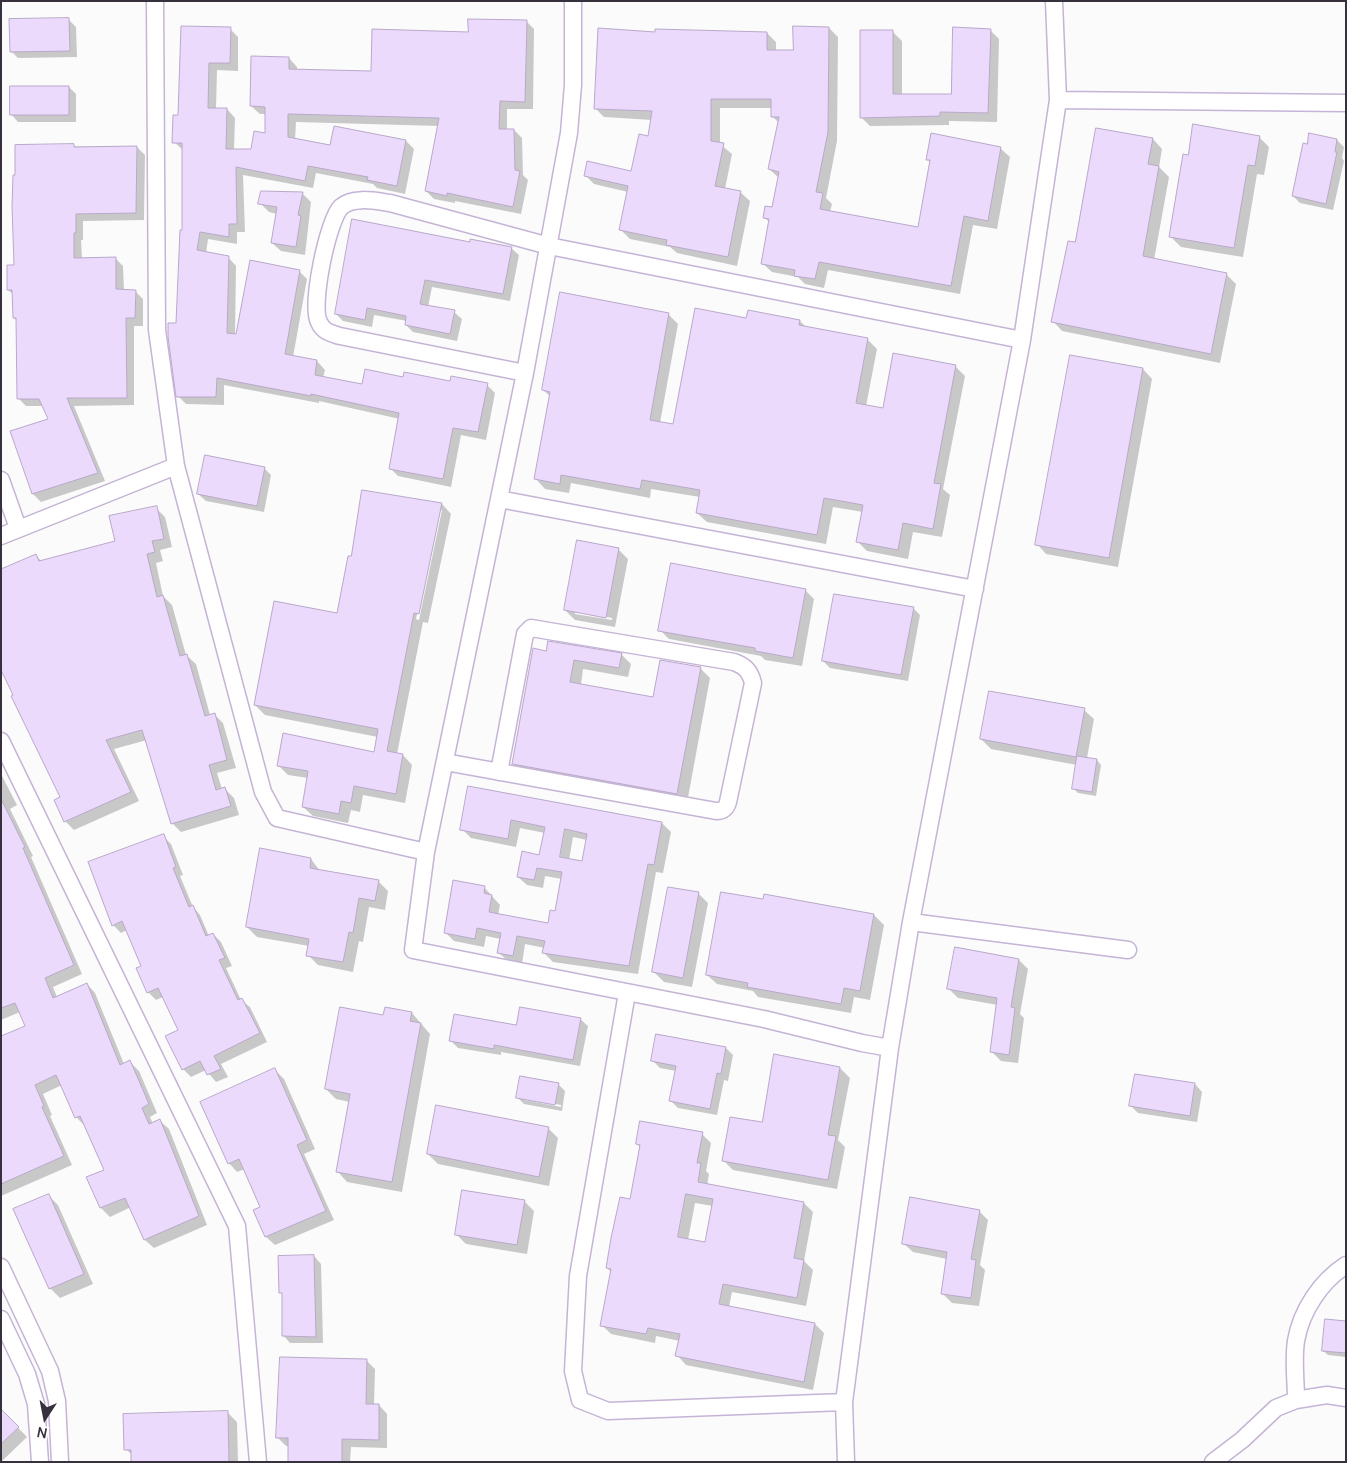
<!DOCTYPE html>
<html>
<head>
<meta charset="utf-8">
<style>
  body { margin:0 }
  #map { position:relative; width:1347px; height:1463px; overflow:hidden; background:#fbfbfb; font-family:Manrope,sans-serif }
  canvas { display:block }
  .frame { position:absolute; inset:0; border:2px solid #37303d; pointer-events:none }
  .north { position:absolute; left:20px; top:1393px; width:50px; height:50px; -webkit-text-stroke:4px #fff; paint-order:stroke; rotate:191deg; font-size:14px; font-weight:700; line-height:20px; text-align:center; color:#37303d }
  .north::after { content:''; display:block; margin:auto; width:18px; height:22px; background:#37303d; clip-path:polygon(50% 0,100% 100%,50% 72%,0 100%) }
</style>
</head>
<body>
<div id="map">
<canvas width="1347" height="1463"></canvas>
<div class="frame"></div>
<div class="north">N</div>
</div>
<script>
const ctx = document.querySelector('canvas').getContext('2d');
ctx.lineJoin = 'round';
function paint(path, color) { ctx.fillStyle = color; ctx.fill(path, 'evenodd'); }
function trace(path, color, width, dash) { ctx.strokeStyle = color; ctx.lineWidth = width; ctx.lineCap = dash ? 'butt' : 'round'; ctx.setLineDash(dash || []); ctx.stroke(path); }
paint(new Path2D(`
  M69,20L76,27L77,57L18,58L11,51Z
  M526,21L534,29L533,109H507V130H514L522,138L523,175L528,180L521,214L455,201V203L434,199L426,191L439,126L296,122L295,140L331,147L406,141L414,149L405,194L377,188L373,184L316,173L313,188L243,175L245,232H237V244L208,239L206,253L228,257L236,266L235,336L299,271L307,279L293,357L317,361L325,370L323,378L363,385L404,378L487,385L495,393L486,440L461,435L451,487L398,476L390,468L400,419L319,401V403L224,385V405L186,404L178,396L177,324L183,231V150L174,142L179,117L182,28L230,29L238,37V71L217,70L216,109H227L235,118L234,150L252,151L266,134V114H260L251,106L289,58L297,67V70L372,72L469,33Z
  M829,28L838,37L837,141L826,198L832,204L830,212L919,229L931,163L927,159L1000,148L1010,157L997,229L973,225L960,294L828,270L824,288L805,284L798,277L772,272L762,263L770,223L764,217L773,209L779,178L769,169L779,123L772,116V108H720V144L732,154L725,189L740,192L750,201L737,266L677,253L670,247L630,239L621,230L628,192L594,184L585,175L632,172L649,137L652,120L604,117L595,108L656,33H767L776,42V51H794Z
  M990,30L999,39L997,122L949,121V125L870,126L861,117L893,32L902,41V95L952,96Z
  M69,87L76,94V122H18L11,114Z
  M1259,137L1269,147L1264,175L1257,174L1243,257L1181,247L1171,237L1189,156Z
  M1153,139L1162,149L1159,167L1169,177L1154,260L1226,274L1236,284L1220,363L1062,331L1053,321L1076,244Z
  M1337,140L1344,147L1342,158L1344,161L1333,210L1300,203L1293,196Z
  M16,146L137,147L145,155L144,220L83,221V240H81L82,259L115,258L123,266L124,291H135L143,299V326H134V405L74,406L105,481L41,502L33,494L49,419L44,406H26L18,398L17,321L14,318V295L8,290L16,267Z
  M302,193L311,202L305,255L281,251L272,243L277,214L269,212L260,203Z
  M471,244L511,248L519,255L510,301L432,287L428,307L454,312L462,319L457,341L413,332L406,325L407,321L374,315L372,327L343,321L336,314Z
  M749,312L800,321L807,328L867,339L877,349L866,406L884,409L955,366L965,376L943,489L950,495L942,537L913,532L908,559L867,551L858,542L863,512L833,507L826,544L707,522L697,513L700,497L651,489L650,498L571,483L569,493L545,489L536,479L551,397L543,390L669,315L678,324L660,423L674,426L747,319Z
  M1143,369L1152,379L1118,567L1046,554L1037,544Z
  M264,468L271,475L264,512L206,501L198,494Z
  M442,504L451,514L428,623L423,622L397,754L403,755L412,765L405,803L363,795L360,812L351,810L348,823L313,816L303,807L308,778L288,775L278,765L374,754L378,737L265,715L255,705ZM439,510H442L419,620L416,619Z
  M156,508L165,517L172,547L160,550L163,561L156,563L163,596L172,605L186,655L196,664L210,715L214,714L223,723L236,768L217,773L222,789H225L234,798L239,815L181,832L172,823L147,740L114,749L139,801L74,830L65,821L62,797L14,695L36,555L42,562L116,542Z
  M618,549L628,559L615,627L575,620L565,610ZM575,611L612,618V620L575,614Z
  M805,590L814,599L802,666L765,660L761,656L669,639L660,630Z
  M913,608L920,615L908,681L830,668L823,661Z
  M547,652L621,654L631,664L628,677L583,669L581,685L654,699L700,668L710,678L687,803L523,773L513,763Z
  M1084,710L1094,719L1087,758L1097,760L1101,765L1096,796L1078,793L1073,788L1077,765L991,749L981,739Z
  M1,774L17,805L10,809L33,856L31,857L82,974L53,987L57,997L87,984L95,993L124,1064L130,1062L139,1071L157,1113L150,1117L153,1124L160,1121L169,1129L207,1225L154,1248L145,1240L131,1207L110,1217L101,1208L105,1170L85,1126L76,1117L62,1085L43,1094L52,1115L50,1116L72,1165L1,1196V1038L27,1026L20,1012L1,1020Z
  M469,788L662,823L671,832L663,873L656,872L638,974L553,962L544,953L545,948L525,944L522,964L508,961L499,953L501,939L486,936L484,947L454,941L445,932L484,887L500,905L498,915L549,924L556,912L562,879L545,876L543,888L527,885L518,877L540,856L545,833L520,828L516,847L471,838L462,829ZM573,837L587,840L583,863L569,860Z
  M163,836L171,844L183,875L180,876L193,907L200,915L209,936L213,934L221,942L232,966L226,968L241,1000L250,1007L267,1042L221,1064L228,1077L216,1082L206,1070L191,1077L183,1069L167,1037L180,1030L163,997L156,1000L148,992L143,966L127,930L121,933L113,925Z
  M311,859L320,871L378,881L388,891L385,910L369,907L363,942L359,941L353,972L318,965L308,955L309,946L257,937L247,927Z
  M698,893L708,903L692,987L664,982L654,972Z
  M764,901L874,915L884,925L870,1000L854,997L851,1013L758,997L753,991L717,984L707,975Z
  M1019,960L1028,969L1020,1014L1024,1018L1018,1063L1001,1061L992,1052L998,1005L958,998L949,989Z
  M412,1013L430,1034L402,1192L347,1182L338,1172L350,1102L336,1099L326,1089L384,1016Z
  M580,1019L588,1026L580,1066L501,1052V1055L458,1048L450,1040L517,1027Z
  M726,1048L733,1055L728,1081L724,1080L717,1115L678,1108L671,1101L676,1071L660,1068L653,1061Z
  M840,1068L850,1078L838,1140L845,1147L837,1189L733,1170L723,1160L763,1124Z
  M275,1070L284,1079L315,1149L304,1154L334,1220L275,1245L266,1237L255,1211L262,1208L245,1169L237,1172L229,1163Z
  M558,1084L565,1091L562,1111L524,1104L517,1097ZM524,1098L561,1105V1107L524,1100Z
  M1195,1084L1202,1092L1197,1122L1138,1113L1131,1106Z
  M548,1128L558,1138L549,1186L438,1164L428,1154Z
  M702,1134L711,1143L706,1171L709,1174L707,1186L804,1203L813,1212L804,1261L813,1270L806,1306L732,1292L729,1307L815,1324L824,1333L813,1390L686,1365L677,1355L680,1341L656,1336L655,1343L611,1334L602,1325L611,1272L607,1268L631,1201L641,1148L637,1144ZM695,1203L713,1206L706,1243L688,1240Z
  M48,1195L58,1205L93,1284L60,1298L50,1288Z
  M524,1201L534,1211L527,1254L466,1244L456,1234Z
  M979,1211L988,1220L980,1265L985,1270L979,1306L952,1303L942,1293L947,1259L913,1252L903,1243Z
  M314,1256L321,1264L323,1343H290L283,1335V1295L280,1292Z
  M1346,1340V1357L1328,1355L1323,1351Z
  M366,1360L375,1369L374,1405H379L387,1414V1448L351,1447L350,1462H289V1446H286L278,1438Z
  M1,1410L27,1437L1,1462Z
  M227,1412L237,1422L238,1462H132V1455L126,1449Z`), '#0003');
const building = new Path2D(`
  M69,18L70,51L10,52L9,19Z
  M468,19L527,20L525,102L500,101L499,129H514L515,170L520,171L513,207L447,193V196L425,191L439,118L288,114V137L330,145L334,126L406,140L397,186L367,180L368,177L308,166L305,181L236,167L237,224H229V237L200,232L197,250L229,256L227,333L236,334L250,260L300,270L285,354L317,360L315,375L362,384L365,369L403,377L404,372L450,381L451,376L488,383L478,432L453,428L443,479L389,469L399,413L311,394V396L217,378L216,397H176L168,337V323H176L180,230H182V143H172L173,115H178L181,26L231,27L230,63H209L208,108H227L226,149H251L254,131L265,133V107L250,106L251,56L289,57V69L371,71L372,29L468,32Z
  M793,26L829,27L828,132L816,192L823,193L820,209L918,227L930,160H926L931,133L1001,147L988,221L964,216L951,286L819,262L815,279L794,276L795,270L761,264L769,219L763,218L765,206L772,207L779,172L768,169L779,117H771V99H711V141L724,143L715,186L741,191L728,257L666,245L667,240L619,230L628,186L584,176L587,161L631,171L639,134L648,136L652,111L594,109L598,28L655,32V29L767,32V50H793Z
  M953,27L991,29L988,113L940,112V116L860,118V30H893V94H951Z
  M10,86H69V115H10Z
  M1193,124L1260,136L1255,166L1248,165L1234,248L1169,237L1183,154L1188,155Z
  M1096,128L1153,138L1148,164L1159,166L1143,256L1227,273L1211,354L1051,322L1068,241L1075,242Z
  M1309,133L1337,139L1335,152H1337L1326,204L1292,196L1303,143L1307,144Z
  M74,144V147L137,146L136,213L76,214V233H74V258L116,257V289L136,290L135,318H126L127,398H67L98,473L32,494L10,431L48,419L39,399H17L16,318H13L12,290H7V265H14L12,206L13,175H15V145Z
  M261,191L303,192L298,215L301,216L296,247L271,243L277,207L258,204Z
  M352,219L470,242V239L512,247L503,294L425,280L420,304L455,310L450,334L405,325L406,316L367,308L365,320L335,314Z
  M560,292L669,313L650,420L673,424L695,308L746,318L748,310L800,320L799,325L868,338L856,403L883,408L893,353L956,365L934,483L941,484L933,529L903,523L898,550L856,542L863,505L824,498L817,535L696,513L700,490L642,480L640,489L561,475L560,484L534,479L550,392L542,390Z
  M1070,355L1143,368L1109,558L1035,545Z
  M205,455L265,467L257,506L197,494Z
  M362,490L442,503L419,614L414,613L387,751L403,754L396,794L354,786L351,803L341,801L339,814L302,807L308,771L277,766L283,733L374,752L378,729L254,705L274,601L337,613L348,556H351Z
  M157,506L164,539L152,541L155,552L147,554L157,597L163,595L180,656L187,654L205,716L215,713L227,760L209,765L216,790L225,787L231,806L171,824L142,730L106,740L131,792L64,822L54,800L60,797L11,696L13,695L1,670V569L36,554L39,561L115,541L109,516Z
  M577,540L619,548L606,618L564,610Z
  M671,563L806,589L793,658L755,651V648L658,631Z
  M834,594L914,607L901,675L822,661Z
  M548,641L622,653L619,668L574,660L570,682L653,697L660,660L701,667L677,794L512,764L533,648L546,651Z
  M989,691L1085,708L1076,757L980,739Z
  M1077,756L1097,759L1092,792L1072,789Z
  M468,786L662,822L654,865L648,864L629,966L542,953L545,941L517,936L513,956L497,953L501,933L477,928L475,939L444,933L453,880L485,886L484,893L492,895L489,912L548,923L550,910L555,911L562,872L537,868L534,880L517,877L522,851L539,855L545,827L511,820L508,839L460,830ZM565,829L587,834L582,861L560,857Z
  M1,799L25,847L23,848L74,965L45,978L53,998L87,983L120,1065L130,1060L149,1104L142,1108L149,1124L160,1119L199,1216L144,1240L125,1198L100,1208L86,1177L104,1170L80,1116L75,1118L56,1075L35,1085L44,1106L42,1107L64,1156L1,1184V1036L25,1026L15,1003L1,1008Z
  M164,834L176,867L173,868L189,907L193,905L206,936L213,933L225,958L219,960L238,1000L242,998L260,1033L214,1056L221,1069L207,1075L200,1061L182,1070L165,1036L178,1030L158,988L147,993L136,968L141,966L122,921L112,926L88,862Z
  M260,848L311,858L310,868L379,880L375,901L359,898L353,933L349,932L343,962L306,956L309,939L246,927Z
  M668,887L699,892L683,978L652,972Z
  M721,892L763,899L764,894L874,914L860,991L844,988L841,1004L747,987L748,983L706,975Z
  M955,947L1019,959L1011,1007L1015,1008L1009,1055L990,1052L997,998L947,989Z
  M340,1007L383,1015L385,1007L412,1012L410,1021L421,1023L392,1182L336,1172L350,1094L325,1089Z
  M520,1007L581,1018L573,1060L494,1045V1049L449,1041L454,1014L516,1025Z
  M656,1034L726,1047L721,1074L717,1073L710,1109L669,1101L676,1066L651,1061Z
  M774,1054L840,1067L828,1135L836,1136L828,1180L722,1161L730,1117L762,1122Z
  M275,1068L307,1140L297,1145L326,1211L265,1237L253,1210L260,1207L239,1159L228,1164L200,1102Z
  M1135,1074L1195,1083L1190,1116L1129,1106Z
  M520,1076L559,1083L555,1105L516,1098Z
  M436,1105L549,1127L539,1177L427,1154Z
  M640,1121L703,1132L697,1163H701L698,1182L804,1202L794,1258L804,1260L797,1298L723,1284L719,1304L815,1323L804,1382L675,1356L680,1334L648,1328L646,1334L600,1326L611,1269L606,1268L611,1238L620,1197L630,1199L640,1145L636,1144ZM686,1194L713,1199L705,1242L678,1237Z
  M462,1190L525,1200L517,1245L455,1235Z
  M49,1194L84,1274L49,1289L13,1209Z
  M910,1197L980,1210L971,1259L976,1260L971,1298L941,1294L947,1252L902,1244Z
  M314,1255L316,1337L282,1336V1293H279L278,1256Z
  M1325,1319L1346,1321V1353L1322,1351Z
  M280,1357L367,1359L366,1404H379V1440L342,1439V1462H288V1438H276Z
  M1,1409L19,1427L1,1444Z
  M228,1411L229,1462H131V1450H124L123,1414Z`);
paint(building, '#ecdafd');
trace(building, '#b8a8c9', 1);
const minor = new Path2D(`
  M155,1L157,330L176,466
  M1058,100L1346,103
  M525,373L340,336C331,333 323,332 319,322C310,305 328,220 341,207C353,196 376,201 390,203L549,246L1022,340
  M1,480L18,528
  M499,499L975,589
  M1,536L176,466L263,792L277,818L426,852L413,950L764,1019L862,1043L890,1048
  M1,741L237,1226L258,1462
  M445,762L716,811C723,811 726,809 728,802L753,683C750,671 745,666 734,662L531,628L525,634L499,772
  M426,852L525,373L569,133L573,85V1
  M911,922L1128,950
  M627,993L578,1276L573,1371L580,1400L608,1411L844,1402
  M1,1267L50,1371L57,1401L60,1462
  M1,1319L27,1374L36,1404L40,1462
  M1296,1400C1296,1381 1293,1360 1296,1341C1301,1311 1321,1281 1346,1265
  M846,1462L844,1402L890,1048L911,922L1022,340L1058,100L1054,1
  M1213,1462L1242,1440L1276,1408L1296,1400L1327,1395L1346,1398`);
trace(minor, '#c5b4d5', 19);
trace(minor, '#fff', 16);
</script>
</body>
</html>
